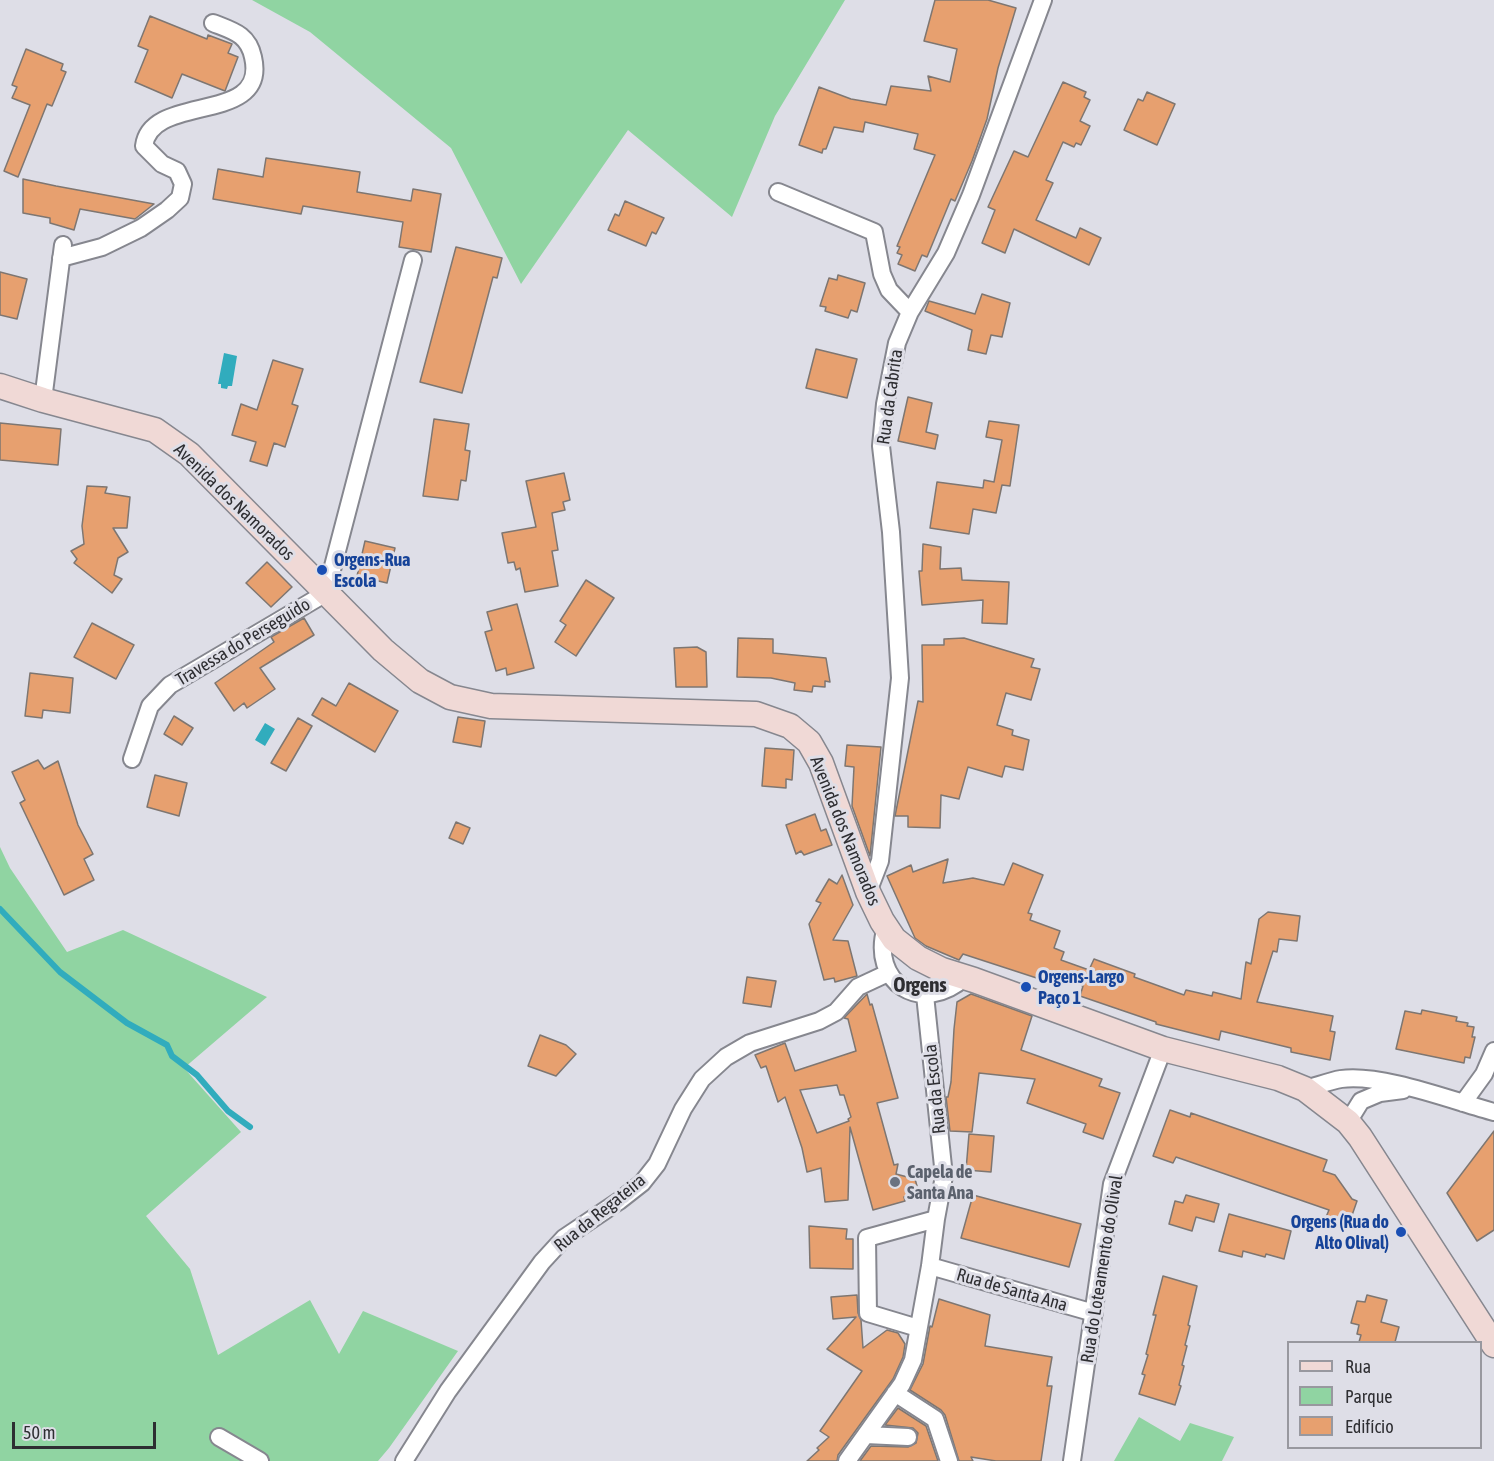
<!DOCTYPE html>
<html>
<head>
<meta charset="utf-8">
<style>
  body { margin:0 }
  #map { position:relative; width:1494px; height:1461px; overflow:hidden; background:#dedee7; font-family:"Asap Condensed",sans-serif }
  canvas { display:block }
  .legend { position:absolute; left:1287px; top:1341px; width:195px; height:108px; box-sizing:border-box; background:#dedee7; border:2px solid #98989f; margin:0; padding:8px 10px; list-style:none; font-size:18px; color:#2e2e32 }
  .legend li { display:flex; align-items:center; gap:12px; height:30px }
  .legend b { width:30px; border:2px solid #98989f }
  .scale { position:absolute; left:12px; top:1422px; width:144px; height:27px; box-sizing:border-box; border:3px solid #2e2e32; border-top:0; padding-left:8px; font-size:18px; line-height:21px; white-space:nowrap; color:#2e2e32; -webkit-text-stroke:4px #dedee7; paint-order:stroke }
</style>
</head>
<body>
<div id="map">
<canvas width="1494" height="1461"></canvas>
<ul class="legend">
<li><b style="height:8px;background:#f0d9d6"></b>Rua</li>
<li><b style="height:16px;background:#90d4a2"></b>Parque</li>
<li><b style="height:16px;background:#e7a06f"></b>Edifício</li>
</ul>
<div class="scale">50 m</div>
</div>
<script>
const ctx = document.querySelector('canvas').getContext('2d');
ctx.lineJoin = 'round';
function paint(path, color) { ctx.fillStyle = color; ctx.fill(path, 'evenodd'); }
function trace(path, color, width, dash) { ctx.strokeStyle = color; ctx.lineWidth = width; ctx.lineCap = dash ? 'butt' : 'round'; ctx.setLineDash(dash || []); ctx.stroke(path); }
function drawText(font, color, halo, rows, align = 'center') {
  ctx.font = font + ' "Asap Condensed",sans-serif'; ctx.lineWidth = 6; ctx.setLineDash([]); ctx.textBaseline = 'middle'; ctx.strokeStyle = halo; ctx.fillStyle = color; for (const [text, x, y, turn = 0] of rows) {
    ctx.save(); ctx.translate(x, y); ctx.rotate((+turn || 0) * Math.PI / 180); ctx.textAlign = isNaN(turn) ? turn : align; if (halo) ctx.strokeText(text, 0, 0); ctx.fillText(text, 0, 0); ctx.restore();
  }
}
paint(new Path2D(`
  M252,0H845L775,116L732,217L628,130L521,284L451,148L310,32Z
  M0,847L10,868L67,952L123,930L267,997L184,1068L241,1132L146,1216L190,1269L218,1355L310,1300L339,1354L363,1311L458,1351L389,1448L378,1461H0Z
  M1139,1417L1180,1441L1190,1423L1234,1437L1222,1461H1114Z`), '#90d4a2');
paint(new Path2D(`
  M224,353L237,356L232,386H228L227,389L221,388V384H218Z
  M265,723L275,729L265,746L255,740Z`), '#31acbd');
trace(new Path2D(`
  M0,909L60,972L127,1023L167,1045L172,1056L197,1075L228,1111L250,1127`), '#31acbd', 6);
const building = new Path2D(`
  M935,0H988L1016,8L998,68L987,119L972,161L955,201L951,199L927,257L922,255L915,271L898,264L902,255L897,253L900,247L897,246L935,155L914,149L918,134L865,122L863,132L834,127L826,149H823L822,153L799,145L819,87L851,99L886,105L891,86L931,91L928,76L950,82L957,49L924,41Z
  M150,16L207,39L208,35L232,44L228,53L238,57L225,91L182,74L172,98L135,82L148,50L138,46Z
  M26,49L63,64L61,70L66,72L52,106L47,104L18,177L4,171L30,105L12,98L17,87L12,85Z
  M1063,82L1086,92L1084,97L1090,100L1080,121L1090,126L1081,145L1076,143L1074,147L1063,142L1046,180L1053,183L1036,220L1076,238L1080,228L1101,238L1089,265L1014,229L1005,253L982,243L995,210L988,207L1014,151L1028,157Z
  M1147,92L1175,104L1157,145L1124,130L1138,99L1143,101Z
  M266,158L360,172L357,192L411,201L413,189L441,194L431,252L399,247L403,222L303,206L301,214L213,199L218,169L263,177Z
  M23,179L56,186L154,204L135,219L80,209L74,230L50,223V218L23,213Z
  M625,201L664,218L656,234L652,232L646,246L608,230L615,214L619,216Z
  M456,247L502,258L497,278L493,277L462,393L420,382Z
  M0,272L27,279L17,319L0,315Z
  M838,275L865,283L857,312L851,310L848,318L825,311L826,307L820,306L829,278L837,280Z
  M982,294L1010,303L1002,337L991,335L986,354L968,350L972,330L925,311L929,301L975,314Z
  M816,349L857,359L847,398L806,388Z
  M273,360L303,369L292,404L298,406L285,447L274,443L267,466L250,461L256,442L232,435L241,404L257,410Z
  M908,397L932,403L926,432L938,435L935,449L898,441Z
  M434,419L469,424L465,450L470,451L466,481L461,480L458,500L423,496Z
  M989,421L1019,425L1010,486L1002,485L996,513L973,509L969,534L930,528L937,482L983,488L984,480L994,482L1002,440L986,437Z
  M0,423L61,429L58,465L0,460Z
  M564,473L570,500L563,502L565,510L552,513L558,550L552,551L558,586L525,592L520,568L516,570L514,562L508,563L502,533L536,527L526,481Z
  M87,486L107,487L105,493L130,497L127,528H113L128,552L118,558L114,575L122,579L112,593L74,563L77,559L71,551L84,544L82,526Z
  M365,541L395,548L387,583L357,576Z
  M923,544L941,547L940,569L961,568L962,580L1009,582L1007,624L982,623L983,600L922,605L919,571H922Z
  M267,562L292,587L271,607L246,583Z
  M586,580L614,598L576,656L555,642L566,625L560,621Z
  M517,604L534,668L507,675L506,668L496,671L485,632L492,630L487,612Z
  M304,618L314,635L260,668L275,689L247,708L244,703L234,711L215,683L274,642L271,637Z
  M92,623L134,645L116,679L74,657Z
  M738,638L773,639V653L826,658L830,682L825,681V687L813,686L812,692L794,690L795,683L771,678L737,677Z
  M964,638L1034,659L1031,667L1040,669L1031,700L1006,693L997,725L1013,730L1012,735L1029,740L1023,770L1005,766L1002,777L968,767L959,799L941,795L940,828L908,827V816H895L918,701L923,702L922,645H944V639Z
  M697,647L706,652L707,687H676L674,648Z
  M30,673L73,678L70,713L43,710L42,718L25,716Z
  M349,683L398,711L375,752L312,715L322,698L336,706Z
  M174,716L193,728L182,745L164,734Z
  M458,717L485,721L481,747L453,742Z
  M298,718L312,726L286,771L271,763Z
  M847,745L881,747L870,856L852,806L854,767L845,766Z
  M765,748L794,750L792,780L786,779V788L762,786Z
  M38,760L44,769L58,761L78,825L93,854L84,859L94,880L64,895L20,803L25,800L12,772Z
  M155,775L187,783L179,816L147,807Z
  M815,814L821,831L826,829L832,845L804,855L801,851L796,854L786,825Z
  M456,822L470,828L463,844L449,838Z
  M948,859L943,883L973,878L1004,885L1013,863L1043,875L1028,913L1032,914L1030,920L1060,931L1054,948L1064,952L1061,960L1089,970L1094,959L1135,974L1134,977L1184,995L1186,990L1212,996L1213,992L1241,999L1246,962L1251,964L1259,919L1268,912L1300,916L1297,941L1279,939L1277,952L1273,951L1257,1002L1333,1016L1330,1031L1335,1032L1330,1060L1291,1052V1048L1221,1031L1219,1040L1156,1024V1022L1080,996L1083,986L1055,975L1052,983L963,954L959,960L926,946L915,938L887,876L911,865L913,872Z
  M842,875L853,905L833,940L848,941L857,976L835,982L834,978L824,980L809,924L821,903L816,901L829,879L837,884Z
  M747,977L776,981L771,1007L743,1003Z
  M867,994L870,1005L872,1004L898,1098L877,1103L894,1165L898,1164L896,1174L915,1179L919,1193L904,1197L905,1201L873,1210L850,1127L848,1200L825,1202L821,1168L807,1172L802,1148L785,1097L778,1102L766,1066L761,1068L755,1055L785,1043L795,1071L856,1051L848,1019L844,1018ZM837,1085L840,1095H844L851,1117L848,1119L849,1121L817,1133L800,1090Z
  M971,994L1032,1016L1021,1050L1102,1079L1099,1086L1120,1093L1103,1139L1083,1132L1086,1124L1027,1103L1035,1079L979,1073L972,1132L950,1131L946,1097H948L951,1082L954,1029L957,1002Z
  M1422,1010L1457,1017L1456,1021L1468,1023L1467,1026L1474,1027L1472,1037H1475L1470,1058L1465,1057L1464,1063L1396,1049L1405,1011L1421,1014Z
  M540,1035L566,1045L576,1054L556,1076L528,1066Z
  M1170,1110L1190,1117L1191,1113L1327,1160L1323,1171L1335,1175L1352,1199L1357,1201L1350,1221L1345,1219L1343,1223L1326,1217L1329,1210L1176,1157L1173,1163L1153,1156Z
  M1494,1131V1230L1477,1241L1447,1193Z
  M969,1134L994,1136L991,1172L966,1170Z
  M973,1195L1081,1224L1069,1267L961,1238Z
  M1186,1195L1219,1204L1214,1222L1196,1217L1192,1231L1169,1224L1175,1201L1183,1203Z
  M1229,1214L1291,1231L1284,1259L1266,1254L1265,1257L1243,1251L1242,1257L1219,1251Z
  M809,1226L847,1229L846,1239H853V1269L810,1268Z
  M1163,1276L1197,1286L1188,1325L1190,1326L1185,1345L1187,1346L1182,1365L1184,1366L1179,1385L1181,1386L1175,1405L1139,1394L1145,1375L1142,1374L1148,1355L1146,1354L1156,1315H1153Z
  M857,1295L858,1313L861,1320L863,1348L887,1330L898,1333L905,1344L903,1357L893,1379L838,1455L837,1461H807L819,1450L817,1448L829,1437L820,1431L862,1371L827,1349L856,1317L833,1319L831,1297Z
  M1367,1295L1387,1300L1381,1322L1399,1327L1395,1342H1359L1361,1335L1357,1334L1359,1325L1351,1323L1357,1301L1365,1302Z
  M939,1299L990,1315L985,1346L1052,1357L1047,1386H1052L1041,1461H996L971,1457L973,1461H959L945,1415L941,1410L910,1390L923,1364L930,1326L932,1327Z
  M898,1408L926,1426L938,1461H860L871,1446L908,1447L916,1443L918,1433L913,1428L885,1425Z`);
paint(building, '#e7a06f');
trace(building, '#7e7671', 1.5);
const street = new Path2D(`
  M778,192L874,232L882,274L889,290L910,312
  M61,258L102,247L141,228L167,210L180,198L183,184L177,171L162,164L144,146C151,92 269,126 253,57C248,34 233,31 213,23
  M43,400L63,245
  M132,759L150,706L170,685L326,593L413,260
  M868,892L880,861L900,678L891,532L881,446L885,404L897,343L910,312L946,253L971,195L1043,0
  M886,927C869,983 922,1016 965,977
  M925,995L944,1176L936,1219
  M1305,1089C1317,1086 1329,1081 1341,1079C1381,1073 1453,1101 1494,1112
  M1463,1103L1484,1074L1494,1051
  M1348,1122L1361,1101L1380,1093L1403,1090
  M930,1266L1094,1313
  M895,1393L935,1419L949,1461
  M866,1435L908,1437
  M219,1437L260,1461
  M404,1461L448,1391L542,1262L564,1238L619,1201L642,1183L657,1164L683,1109L702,1079L726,1057L750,1043L819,1021L836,1012L858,987L888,973
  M847,1461L902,1384L913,1360L930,1266L936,1219L867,1238L868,1313L918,1328
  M1072,1461L1112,1184L1163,1049`);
const secondary = new Path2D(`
  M0,386L43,400L155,430L189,454L383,650L420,681L450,697L491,706L756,714L790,726L809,742L821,763L868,892L882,921L894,939L918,958L942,970L974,980L1163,1049L1278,1078L1305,1089L1348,1122L1360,1137L1494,1345`);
trace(street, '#86878f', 20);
trace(secondary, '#86878f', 27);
trace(street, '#fff', 16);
trace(secondary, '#f0d9d6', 24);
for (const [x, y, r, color] of [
  [322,570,6,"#1a4fb4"],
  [1026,987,6,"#1a4fb4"],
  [895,1182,6,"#6b7280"],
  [1401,1232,6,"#1a4fb4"]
]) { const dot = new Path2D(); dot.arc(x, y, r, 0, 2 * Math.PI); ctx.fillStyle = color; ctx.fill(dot); trace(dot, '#dedee7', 2); }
drawText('18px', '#2e2e32', '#dedee7', [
  ["Rua da Cabrita",890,397,-82],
  ["Avenida dos Namorados",234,502,44],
  ["Travessa do Perseguido",243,642,-31],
  ["Avenida dos Namorados",845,831,68],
  ["Rua da Escola",935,1089,-96],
  ["Rua da Regateira",600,1213,-39],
  ["Rua do Loteamento do Olival",1102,1269,-81],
  ["Rua de Santa Ana",1012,1290,16]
]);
drawText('bold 18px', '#164399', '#dedee7', [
  ["Orgens-Rua",334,560],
  ["Escola",334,581],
  ["Orgens-Largo",1038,977],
  ["Paço 1",1038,998],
  ["Orgens (Rua do",1389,1222,"right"],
  ["Alto Olival)",1389,1243,"right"]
], 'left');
drawText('bold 18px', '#5b616d', '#dedee7', [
  ["Capela de",907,1172],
  ["Santa Ana",907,1193]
], 'left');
drawText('bold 21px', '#2e2e32', '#dedee7', [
  ["Orgens",920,985]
]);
</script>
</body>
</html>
